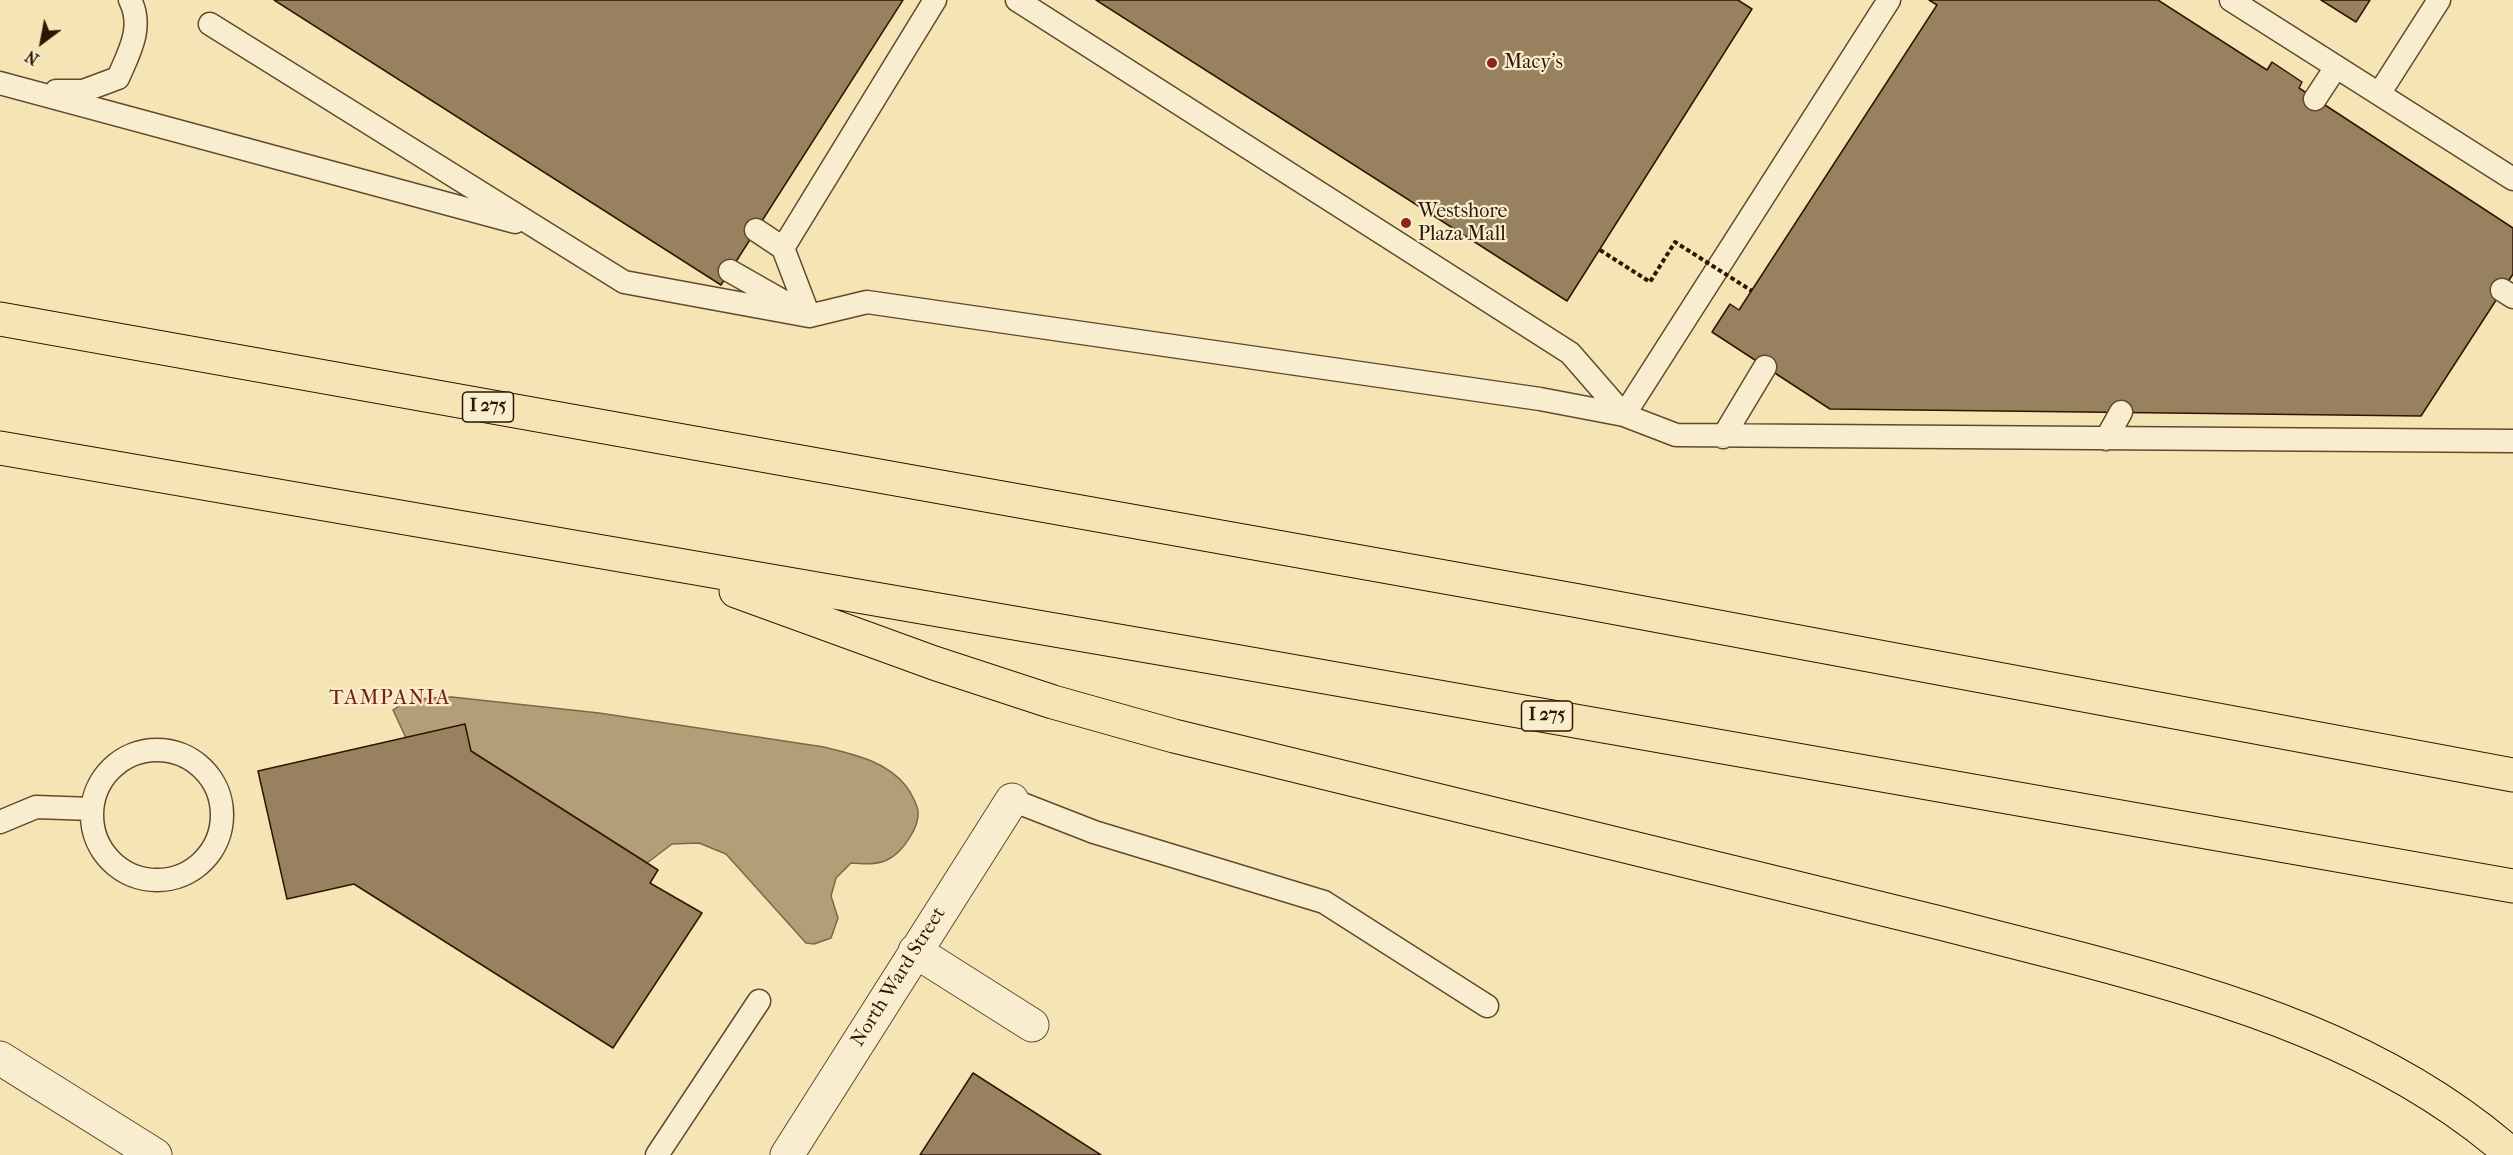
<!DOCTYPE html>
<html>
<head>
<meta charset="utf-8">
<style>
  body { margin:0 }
  #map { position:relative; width:2513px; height:1155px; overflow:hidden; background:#f5e5b5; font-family:"IM FELL French Canon",serif }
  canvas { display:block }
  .north { position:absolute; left:12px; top:12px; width:60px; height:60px; -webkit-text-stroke:4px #f8eecf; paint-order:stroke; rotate:212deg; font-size:16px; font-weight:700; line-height:24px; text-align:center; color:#311500 }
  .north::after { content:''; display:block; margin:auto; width:21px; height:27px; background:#311500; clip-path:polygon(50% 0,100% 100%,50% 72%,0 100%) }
</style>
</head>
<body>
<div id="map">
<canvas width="2513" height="1155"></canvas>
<div class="north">N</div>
</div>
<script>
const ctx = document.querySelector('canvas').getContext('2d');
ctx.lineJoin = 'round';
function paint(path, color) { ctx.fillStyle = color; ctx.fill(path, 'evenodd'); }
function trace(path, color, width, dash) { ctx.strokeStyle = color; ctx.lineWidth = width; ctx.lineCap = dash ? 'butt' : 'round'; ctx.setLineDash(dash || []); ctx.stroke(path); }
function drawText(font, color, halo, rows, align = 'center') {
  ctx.font = font + ' "IM FELL French Canon",serif'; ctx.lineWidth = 4.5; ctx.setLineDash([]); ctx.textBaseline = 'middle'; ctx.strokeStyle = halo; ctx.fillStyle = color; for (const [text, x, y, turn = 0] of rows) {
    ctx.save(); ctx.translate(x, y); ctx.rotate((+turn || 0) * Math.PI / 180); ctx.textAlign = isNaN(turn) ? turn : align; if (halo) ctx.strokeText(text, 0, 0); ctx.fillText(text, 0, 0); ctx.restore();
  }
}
const water = new Path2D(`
  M452,697L599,713L824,747C853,754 886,761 906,786C910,791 917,804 918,811C920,827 902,853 887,860C876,865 863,864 851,863L836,878L831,896L838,918L831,938L814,944L806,943L726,854L699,843L672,844L647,863L471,751L406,738L393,710C411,697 431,698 452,697Z`);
paint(water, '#b29e77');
trace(water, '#7e6747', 1.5);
const building = new Path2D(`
  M274,0H903L721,285Z
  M1096,0H1738L1752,9L1567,301Z
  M1929,0H2158L2267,70L2272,62L2302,82L2299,88L2513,228V274L2421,416L1830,409L1712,332L1730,304L1739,310L1937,5Z
  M2321,0H2370L2356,22Z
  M465,724L471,751L658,870L650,883L702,913L613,1048L354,884L287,899L258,771Z
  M973,1073L1101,1155H920Z`);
paint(building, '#97815e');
trace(building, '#311500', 1.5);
const service = new Path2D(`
  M1017,0L1570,353L1624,415L1889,0
  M2231,0L2513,179
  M210,24L624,282L809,316L867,302L1540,399L1624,415L1676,435L2513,441
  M0,83L515,222
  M56,91H83L118,78C129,53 144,27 130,0
  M2379,94L2439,0
  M2315,99L2336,67
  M756,230L783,248
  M730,271L795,308
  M2502,290L2513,297
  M809,316L783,248L935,0
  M1723,437L1765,367
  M2106,439L2121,412
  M92 815a65 65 0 1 1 130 0a65 65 0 1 1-130 0Z
  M1012,800L1094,832L1324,902L1487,1006
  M0,822L36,807L92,809
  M657,1155L759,1001`);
const minor = new Path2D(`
  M915,951L1032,1025
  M0,1058L155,1155
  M787,1155L1012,800`);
const motorway = new Path2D(`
  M0,319L1579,601L2513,775
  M0,448L1217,658L2513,886
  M736,591L934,663L1053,702L1174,736C1383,787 1592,838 1801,889C1893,911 1985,934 2077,958C2232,999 2389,1046 2512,1155`);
trace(service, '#62492d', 25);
trace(minor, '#62492d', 35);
trace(motorway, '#311500', 35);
trace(service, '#f8eecf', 22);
trace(minor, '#f8eecf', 33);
trace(motorway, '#f5e5b5', 33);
trace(new Path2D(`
  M1600,250L1650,282L1675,242L1752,291`), '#311500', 4, [4.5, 3]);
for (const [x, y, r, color] of [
  [1492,63,6,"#8f2418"],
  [1406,223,6,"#8f2418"]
]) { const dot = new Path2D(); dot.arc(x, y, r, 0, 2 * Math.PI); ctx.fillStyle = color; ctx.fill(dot); trace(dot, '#f8eecf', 2); }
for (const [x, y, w] of [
  [488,407,51],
  [1547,716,51]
]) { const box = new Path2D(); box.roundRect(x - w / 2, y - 15, w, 30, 4.5); ctx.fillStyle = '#f8eecf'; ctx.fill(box); trace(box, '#311500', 1.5); }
drawText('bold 18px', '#311500', null, [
  ["I 275",488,407],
  ["I 275",1547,716]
]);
drawText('20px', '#311500', '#f8eecf', [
  ["Macy's",1504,63],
  ["Westshore",1418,212],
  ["Plaza Mall",1418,235]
], 'left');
drawText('20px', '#311500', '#f8eecf', [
  ["North Ward Street",899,977,-58]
]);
ctx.letterSpacing = '1.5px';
drawText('21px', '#7a1f14', '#f8eecf', [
  ["TAMPANIA",390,699]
]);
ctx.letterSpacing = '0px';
</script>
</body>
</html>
